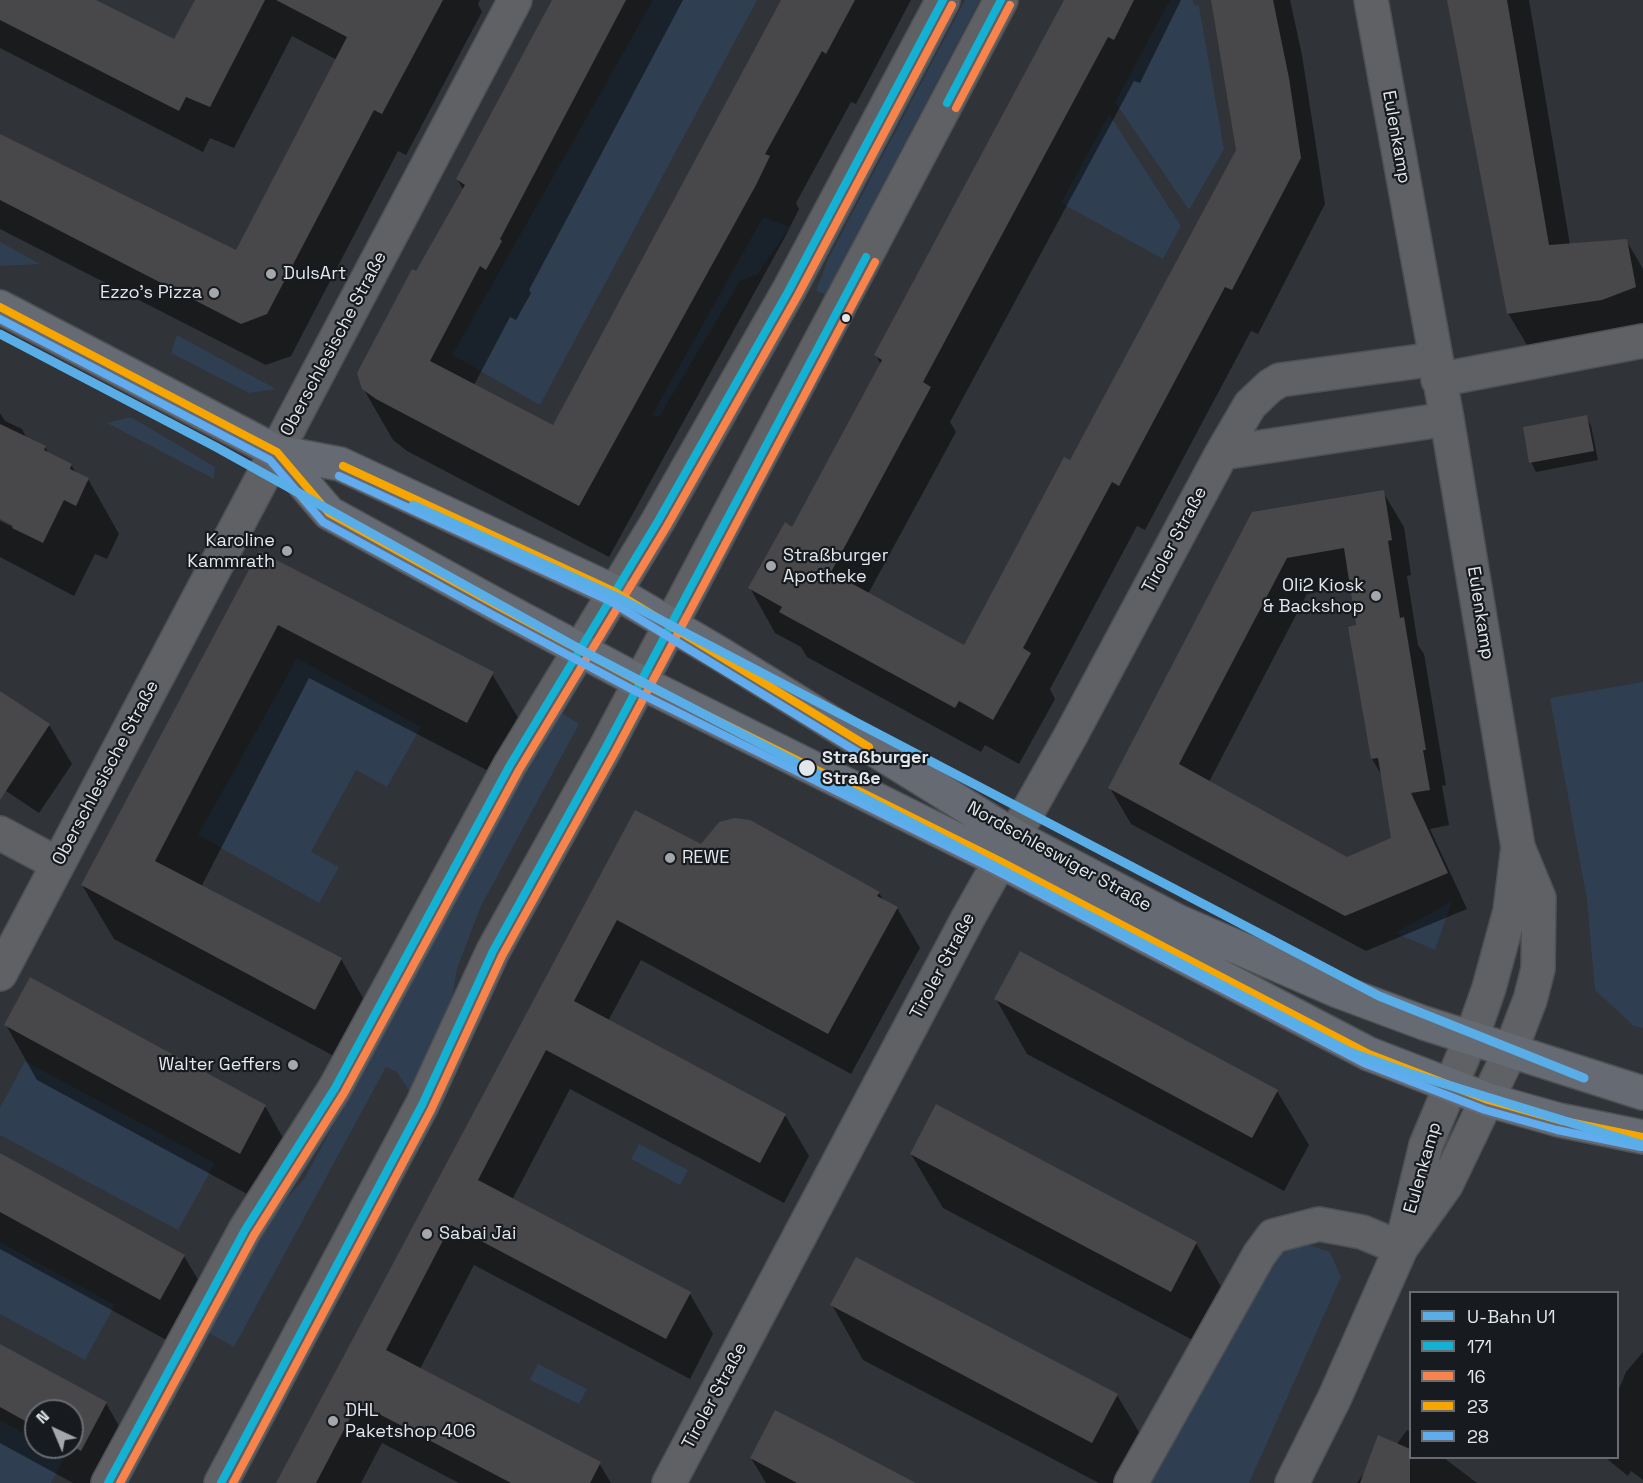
<!DOCTYPE html>
<html>
<head>
<meta charset="utf-8">
<style>
  body { margin:0 }
  #map { position:relative; width:1643px; height:1483px; overflow:hidden; background:#303338; font-family:"Space Grotesk",sans-serif }
  canvas { display:block }
  .legend { position:absolute; left:1409px; top:1291px; width:210px; height:168px; box-sizing:border-box; background:#171a1e; border:2px solid #686c70; margin:0; padding:8px 10px; list-style:none; font-size:18px; color:#e2e7ec }
  .legend li { display:flex; align-items:center; gap:12px; height:30px }
  .legend b { width:30px; border:2px solid #686c70 }
  .north { position:absolute; left:24px; top:1399px; width:60px; height:60px; box-sizing:border-box; background:#171a1e; border:2px solid #686c70; border-radius:50%; rotate:316deg; font-size:16px; font-weight:700; line-height:24px; text-align:center; color:#e2e7ec }
  .north::after { content:''; display:block; margin:auto; width:21px; height:27px; background:#a4a8ad; clip-path:polygon(50% 0,100% 100%,50% 72%,0 100%) }
</style>
</head>
<body>
<div id="map">
<canvas width="1643" height="1483"></canvas>
<ul class="legend">
<li><b style="height:8px;background:#5aaee8"></b>U-Bahn U1</li>
<li><b style="height:8px;background:#13b2d5"></b>171</li>
<li><b style="height:8px;background:#f8844c"></b>16</li>
<li><b style="height:8px;background:#f7a600"></b>23</li>
<li><b style="height:8px;background:#60acee"></b>28</li>
</ul>
<div class="north">N</div>
</div>
<script>
const ctx = document.querySelector('canvas').getContext('2d');
ctx.lineJoin = 'round';
function paint(path, color) { ctx.fillStyle = color; ctx.fill(path, 'evenodd'); }
function trace(path, color, width, dash) { ctx.strokeStyle = color; ctx.lineWidth = width; ctx.lineCap = dash ? 'butt' : 'round'; ctx.setLineDash(dash || []); ctx.stroke(path); }
function drawText(font, color, halo, rows, align = 'center') {
  ctx.font = font + ' "Space Grotesk",sans-serif'; ctx.lineWidth = 4.5; ctx.setLineDash([]); ctx.textBaseline = 'middle'; ctx.strokeStyle = halo; ctx.fillStyle = color; for (const [text, x, y, turn = 0] of rows) {
    ctx.save(); ctx.translate(x, y); ctx.rotate((+turn || 0) * Math.PI / 180); ctx.textAlign = isNaN(turn) ? turn : align; if (halo) ctx.strokeText(text, 0, 0); ctx.fillText(text, 0, 0); ctx.restore();
  }
}
paint(new Path2D(`
  M653,0H757L540,405L452,355Z
  M965,0H980L825,294L816,291L829,257Z
  M1170,0H1193L1194,5L1199,6L1224,149L1189,210L1115,102Z
  M1109,114L1181,226L1163,259L1061,203Z
  M763,217L790,227L757,275L741,280L659,417L652,415Z
  M0,242L40,264L0,266Z
  M177,335L276,389L249,393L171,353Z
  M131,417L215,467L214,479L107,423Z
  M297,658L421,727L387,787L356,770L311,852L339,867L319,903L198,835Z
  M1643,682V1028L1634,1026L1595,990L1587,900L1550,698Z
  M562,713L579,724L480,908L457,969L449,1015L413,1097L397,1072L386,1067L234,1347L204,1330L254,1235L304,1179L490,836Z
  M1452,901L1435,950L1395,933Z
  M25,1061L215,1163L178,1230L0,1135V1108Z
  M639,1144L688,1170L680,1185L631,1159Z
  M1298,1241L1330,1252L1341,1277L1249,1483H1148L1266,1263Z
  M0,1242L115,1305L85,1360L0,1314Z
  M538,1364L587,1389L579,1404L530,1380Z
  M0,1420L36,1440V1447H49L66,1456L51,1483H0Z`), '#303e52');
paint(new Path2D(`
  M0,0H92L174,41L197,0H480L478,4L482,12L406,155L398,151L291,356L266,365L0,229V136L236,252L337,60L292,36L234,148L210,138L203,152L0,48Z
  M553,0H683L529,290L531,293L516,320L510,317L474,385L554,427L782,0H911L856,104L851,102L796,203L799,209L785,237L609,557L407,451L393,440L363,388L417,273L464,191L457,179Z
  M1065,0H1181L1140,83L1134,81L950,422L956,432L868,594L965,647L1070,462L1238,150L1212,0H1290L1302,55L1325,204L1258,334L1251,331L1145,530L1137,526L1050,689L1055,699L1019,764L985,745L981,752L807,657L801,647L775,633L750,588L792,529L881,365L876,355Z
  M1449,0H1529L1570,245L1626,240L1643,269V350L1540,367L1508,313Z
  M0,413L5,421L22,429L27,439L45,447L49,454L71,465L77,474L88,479L119,534L107,559L95,554L74,596L0,557V521L19,530L0,517Z
  M1586,416L1591,426L1598,460L1536,472L1531,462Z
  M1383,492L1404,527L1411,575L1407,576L1418,645L1424,654L1446,785L1442,786L1449,825L1430,829L1467,909L1366,951L1131,824L1110,788L1253,513ZM1351,586L1372,759L1382,776L1393,839L1347,858L1209,782L1307,594Z
  M259,553L492,674L524,728L498,776L309,678L201,887L341,959L372,1014L347,1063L114,939L82,885Z
  M0,693L49,725L72,764L39,813L0,787Z
  M636,812L701,846L749,822L879,893L884,901L897,908L920,948L851,1074L641,960L608,1021L785,1115L809,1156L784,1203L570,1089L512,1200L690,1294L713,1334L690,1379L474,1265L420,1369L599,1463L611,1483H459L382,1443L361,1483H278Z
  M996,999L1277,1091L1309,1145L1284,1191L1027,1054Z
  M6,1025L265,1106L296,1161L271,1207L37,1080Z
  M911,1154L1196,1243L1227,1297L1202,1345L943,1208Z
  M0,1155L184,1256L216,1310L192,1354L0,1249Z
  M832,1305L1117,1395L1149,1449L1131,1483H1099L863,1360Z
  M0,1345L106,1403L137,1458L124,1483H73L0,1443ZM36,1411H72V1447H36Z
  M1643,1352V1480L1631,1471L1628,1476L1606,1458H1618V1391L1626,1372Z
  M1407,1430L1410,1432V1458H1444L1477,1483H1357L1366,1470L1397,1444Z
  M751,1458L913,1483H766Z`), '#0007');
paint(new Path2D(`
  M0,0H96L174,39L195,0H265L210,107L186,97L179,111L0,20Z
  M276,0H443L382,114L374,110L267,314L241,324L0,200V134L236,250L347,37Z
  M552,0H626L500,239L502,241L486,270L480,266L430,361L553,425L781,0H855L826,54L822,51L765,154L770,156L756,185L579,506L376,399L362,389L357,373L412,269L416,271L465,185L456,179Z
  M1064,0H1134L1114,40L1108,37L923,382L931,387L831,572L964,645L1064,457L1070,460L1236,150L1211,0H1273L1289,78L1301,158L1232,290L1225,287L1119,486L1112,482L1023,648L1031,653L993,720L959,701L955,708L779,612L782,607L748,588L785,522L792,527L882,360L874,355Z
  M1447,0H1507L1549,245L1627,239L1636,287L1602,300L1507,314Z
  M1587,415L1594,451L1529,463L1523,427Z
  M0,424L46,446L44,450L72,464L70,469L89,478L76,506L64,500L43,543L12,528L13,526L0,519Z
  M1384,490L1392,540L1388,541L1400,618L1404,617L1426,750H1423L1430,790L1411,793L1448,873L1345,916L1108,788L1252,512ZM1344,548L1356,625L1348,627L1371,759L1378,758L1391,838L1347,857L1179,764L1287,558Z
  M259,551L494,672L467,723L278,625L155,861L342,958L315,1010L81,885Z
  M0,691L50,724L0,800Z
  M635,810L701,844L719,822L735,818L750,820L880,892L877,896L898,907L828,1034L617,920L574,1001L786,1114L760,1163L546,1050L478,1180L691,1292L666,1339L451,1225L386,1350L601,1462L590,1483H511L358,1403L316,1483H276Z
  M1020,951L1278,1090L1252,1138L994,999Z
  M30,977L266,1105L240,1154L4,1025Z
  M936,1104L1197,1242L1171,1292L910,1154Z
  M0,1153L185,1255L160,1300L0,1212Z
  M856,1257L1118,1394L1092,1443L830,1305Z
  M0,1344L107,1402L81,1451L72,1446V1411H36V1427L0,1407Z
  M775,1410L832,1439L916,1483H797L750,1458Z
  M1378,1435L1410,1449V1483H1360Z`), '#48484a');
const street = new Path2D(`
  M1371,0L1447,419L1518,847L1539,898L1538,969L1530,1000L1510,1052L1446,1185L1401,1248
  M1438,380L1643,341
  M1222,453L1447,419
  M0,833L58,864
  M0,974L515,0
  M669,1483L968,918L1071,735L1222,453L1250,405L1270,386L1280,380L1435,359
  M1131,1483L1259,1255L1273,1236L1319,1224L1362,1232L1401,1248
  M1292,1483L1335,1397L1401,1248L1426,1145L1475,1028L1489,988L1510,911L1518,847`);
const secondary = new Path2D(`
  M108,1483L245,1230L335,1088L510,765L658,521L789,290L943,0
  M221,1483L422,1105L493,951L606,747L1001,0`);
const primary = new Path2D(`
  M0,307L277,452L340,464L615,592L722,655L1014,836L1177,921L1338,991L1424,1023L1643,1093
  M277,452L329,513L498,606L640,682L1000,861L1369,1054L1488,1100L1559,1120L1643,1137`);
trace(street, '#4d5054', 36);
trace(secondary, '#4d5054', 36);
trace(primary, '#4d5054', 36);
trace(street, '#5f6164', 33);
trace(secondary, '#5f6164', 33);
trace(primary, '#666b73', 33);
trace(new Path2D(`
  M947,103L1001,0
  M108,1483L245,1230L335,1088L510,765L658,521L789,290L943,0
  M221,1483L422,1105L493,951L606,747L866,257`), '#13b2d5', 8);
trace(new Path2D(`
  M956,108L1010,5
  M120,1483L254,1235L344,1093L519,770L667,526L798,295L952,5
  M233,1483L431,1110L502,956L615,752L875,262`), '#f8844c', 8);
trace(new Path2D(`
  M0,307L277,452L329,513L498,606L640,682L1000,861L1369,1054L1488,1100L1559,1120L1643,1137
  M343,466L615,592L869,747`), '#f7a600', 8);
trace(new Path2D(`
  M0,319L270,460L323,522L493,615L635,691L995,870L1364,1063L1485,1110L1557,1130L1641,1147
  M339,476L610,601L864,756`), '#60acee', 8);
trace(new Path2D(`
  M0,334L216,447L585,652L1350,1052L1409,1073L1643,1145
  M413,505L615,596L1379,996L1584,1078`), '#5aaee8', 9);
for (const [x, y, r, color] of [
  [271,274,6,"#a4a8ad"],
  [214,293,6,"#a4a8ad"],
  [846,318,5,"#e2e7ec"],
  [287,551,6,"#a4a8ad"],
  [771,566,6,"#a4a8ad"],
  [1376,596,6,"#a4a8ad"],
  [807,768,9,"#e2e7ec"],
  [670,858,6,"#a4a8ad"],
  [293,1065,6,"#a4a8ad"],
  [427,1234,6,"#a4a8ad"],
  [333,1421,6,"#a4a8ad"]
]) { const dot = new Path2D(); dot.arc(x, y, r, 0, 2 * Math.PI); ctx.fillStyle = color; ctx.fill(dot); trace(dot, '#171a1e', 2); }
drawText('18px', '#e2e7ec', '#171a1e', [
  ["Eulenkamp",1396,137,80],
  ["Oberschlesische Straße",334,344,-62],
  ["Tiroler Straße",1175,540,-62],
  ["Eulenkamp",1480,613,81],
  ["Oberschlesische Straße",106,773,-62],
  ["Nordschleswiger Straße",1059,857,29],
  ["Tiroler Straße",943,966,-62],
  ["Eulenkamp",1423,1168,-74],
  ["Tiroler Straße",715,1396,-62]
]);
drawText('18px', '#e2e7ec', '#171a1e', [
  ["DulsArt",283,274],
  ["Ezzo's Pizza",202,293,"right"],
  ["Karoline",275,541,"right"],
  ["Kammrath",275,562,"right"],
  ["Straßburger",783,556],
  ["Apotheke",783,577],
  ["Oli2 Kiosk",1364,586,"right"],
  ["& Backshop",1364,607,"right"],
  ["REWE",682,858],
  ["Walter Geffers",281,1065,"right"],
  ["Sabai Jai",439,1234],
  ["DHL",345,1411],
  ["Paketshop 406",345,1432]
], 'left');
drawText('bold 18px', '#e2e7ec', '#171a1e', [
  ["Straßburger",822,758],
  ["Straße",822,779]
], 'left');
</script>
</body>
</html>
